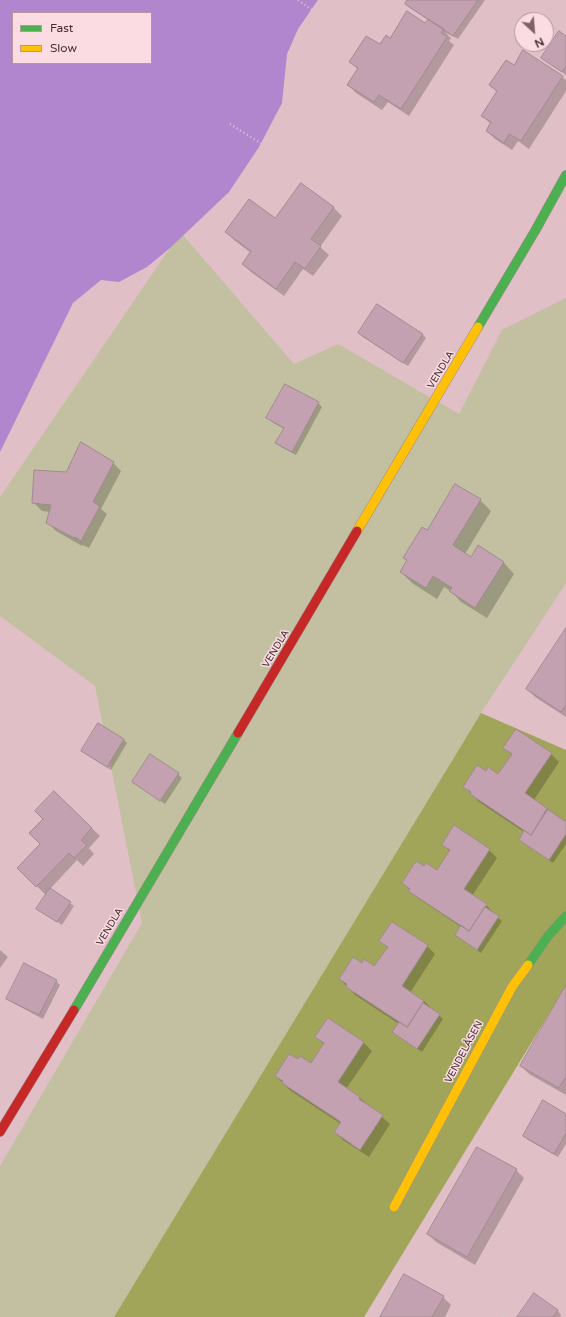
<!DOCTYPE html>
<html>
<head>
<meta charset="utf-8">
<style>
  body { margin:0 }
  #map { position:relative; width:566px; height:1317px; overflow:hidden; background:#e0bfc6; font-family:"Varela Round",sans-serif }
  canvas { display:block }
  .legend { position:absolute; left:12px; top:12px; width:140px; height:52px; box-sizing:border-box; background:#fbdce2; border:1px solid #b3979c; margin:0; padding:5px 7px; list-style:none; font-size:12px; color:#462f33 }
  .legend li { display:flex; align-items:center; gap:8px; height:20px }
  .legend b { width:20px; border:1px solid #b3979c }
  .north { position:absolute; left:514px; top:12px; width:40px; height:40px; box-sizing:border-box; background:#fbdce2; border:1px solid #b3979c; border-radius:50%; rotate:154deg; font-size:11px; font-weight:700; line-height:16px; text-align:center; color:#462f33 }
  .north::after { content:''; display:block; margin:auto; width:14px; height:18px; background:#7c6166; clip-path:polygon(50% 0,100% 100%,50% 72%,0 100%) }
</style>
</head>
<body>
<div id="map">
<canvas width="566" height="1317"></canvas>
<ul class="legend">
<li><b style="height:5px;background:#4caf50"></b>Fast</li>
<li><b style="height:5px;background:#ffc107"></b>Slow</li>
</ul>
<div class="north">N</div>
</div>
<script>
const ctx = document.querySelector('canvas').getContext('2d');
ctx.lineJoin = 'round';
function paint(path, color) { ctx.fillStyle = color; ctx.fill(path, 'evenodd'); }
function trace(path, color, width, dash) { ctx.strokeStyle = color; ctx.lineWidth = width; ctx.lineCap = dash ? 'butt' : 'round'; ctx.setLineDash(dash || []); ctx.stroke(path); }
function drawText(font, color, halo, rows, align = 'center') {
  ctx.font = font + ' "Varela Round",sans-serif'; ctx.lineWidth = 3; ctx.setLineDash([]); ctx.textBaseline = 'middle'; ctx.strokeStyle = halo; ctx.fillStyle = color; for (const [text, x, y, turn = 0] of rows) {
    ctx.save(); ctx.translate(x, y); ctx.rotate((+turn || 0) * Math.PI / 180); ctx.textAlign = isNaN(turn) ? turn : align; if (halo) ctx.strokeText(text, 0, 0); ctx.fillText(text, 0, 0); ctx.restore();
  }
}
paint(new Path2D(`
  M183,235L294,364L338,344L459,414L502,330L566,298V583L481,713L114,1317H0V1166L142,923L95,686L0,616V497L170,248Z`), '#c2c0a0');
paint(new Path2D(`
  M481,713L566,750V986L364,1317H114Z`), '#a1a559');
paint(new Path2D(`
  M0,0H318L298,29L287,54L282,103L259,147L229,192L170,248L147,267L119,282L101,280L73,303L0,452ZM13,13H151V63H13Z`), '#b286ce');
paint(new Path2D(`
  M409,0H485L458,39L445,32L451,38L449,41L454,45L409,116L388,102L382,110L356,93L348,85L358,70L351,62L390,39L425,24L428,20L410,8L406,4Z
  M566,37V75L542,58Z
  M562,77L566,80V91L529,149L518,141L512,150L495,139L487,131L491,124L482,116L497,92L490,85Z
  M301,184L334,208L342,216L320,247L329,255L313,276L303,269L284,296L251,272L243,264L251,253L234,240L226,232L276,219Z
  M359,333L422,334L426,338L408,366L363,337Z
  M318,403L322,407L296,455L281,447L277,443L284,429L272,422L268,418Z
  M113,463L121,471L101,509L107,514L89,548L83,545L82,546L56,531L48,523L50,512L42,511L34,503L66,473Z
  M480,500L491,511L465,554L471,558L503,562L514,574L487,618L461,602L451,591L444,587L437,599L412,583L401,572L427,531Z
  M566,630V717L535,697L527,689Z
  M123,739L127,743L111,770L87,755L83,751Z
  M504,748L551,754L559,762L534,800L566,823V844L553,863L520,840L524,832L479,802L464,786L486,772L498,776L512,755Z
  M178,774L182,778L165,804L133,782Z
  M54,792L100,836L89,848L94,854L83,866L77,860L50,889L74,906L62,925L38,909L46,895L26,876L41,844L44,819Z
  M443,844L489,850L497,858L472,896L486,905L494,913L493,914L502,921L481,953L456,935L461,927L418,898L403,883L425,868L437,871L450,852Z
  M381,941L427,946L435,954L410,993L424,1001L443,1019L422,1052L393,1032L399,1024L355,995L340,979L362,964L375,968L388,948Z
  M0,950L8,957L0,968Z
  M56,981L60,985L43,1019L11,1002L7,998Z
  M566,987V1095L529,1074L521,1066Z
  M328,1019L364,1043L372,1051L346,1089L360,1098L390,1124L369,1157L343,1140L335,1132L341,1124L291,1091L276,1076L298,1061L311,1064L324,1045L317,1037Z
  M566,1115V1144L558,1157L528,1140L524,1136Z
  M516,1170L524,1178L475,1265L436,1242L428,1234Z
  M534,1294L558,1311L561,1315L560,1317H518Z
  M443,1297L451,1305L445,1317H381Z`), '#0003');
const building = new Path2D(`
  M407,0H478L453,36L405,4Z
  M407,11L425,23L428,19L444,29L441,33L447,37L401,109L379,95L374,102L347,85L358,68L349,62L366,36L380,44L386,35L390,38Z
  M559,31L566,36V66L562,72L541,58Z
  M523,50L563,76L521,141L509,134L504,143L486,131L491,122L481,116L497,91L489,85L506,60L514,65Z
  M301,183L334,207L311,239L321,246L305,269L295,262L276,289L242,264L251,251L225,232L249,199L275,218Z
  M377,304L423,334L403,363L358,333Z
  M285,384L319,402L292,452L275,443L284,428L266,418Z
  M81,442L114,462L93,502L100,506L81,541L75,537L74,538L46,523L51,505L32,503L34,470L66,472Z
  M455,484L481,499L453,545L471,557L478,545L504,562L475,608L449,591L452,588L433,576L426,588L400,572L407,560L403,558L422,527L427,530Z
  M566,628V705L561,712L526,689Z
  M98,723L124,739L107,767L81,751Z
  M516,729L552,753L525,793L548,809L531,835L470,794L471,792L463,787L477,765L486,771L488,767L498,774L512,754L503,748Z
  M150,754L179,773L160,801L132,782Z
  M54,791L92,828L81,840L87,845L74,858L69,853L36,887L17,868L40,844L29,833L43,819L35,811Z
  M547,809L566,822V834L549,860L519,840L524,830L531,835Z
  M454,825L490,849L464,889L487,904L469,931L408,891L410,889L402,883L416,861L424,866L426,863L437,870L450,850L442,845Z
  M50,888L71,902L57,922L36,909Z
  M485,907L499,916L477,950L455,935L461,925L469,931Z
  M392,922L428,945L402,986L424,1001L407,1027L346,987L347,984L339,979L353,957L362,963L364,959L374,966L388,947L379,941Z
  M24,963L57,980L39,1015L6,999Z
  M566,985V1076L559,1088L520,1066Z
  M423,1003L440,1014L417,1049L392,1032L399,1022L407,1027Z
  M328,1018L364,1042L338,1082L360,1097L359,1099L383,1115L360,1150L334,1132L341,1122L282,1083L283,1081L275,1076L289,1054L298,1059L300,1056L311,1063L324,1043L315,1037Z
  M543,1100L566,1114V1133L554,1154L523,1136Z
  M477,1147L517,1169L467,1257L427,1234Z
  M404,1274L444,1296L432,1317H380Z
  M534,1293L558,1310L553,1317H517Z`);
paint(building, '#c4a1b1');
trace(building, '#a18a92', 1);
const fast = new Path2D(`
  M478,327L535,231L566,175
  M528,965L548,936L566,916
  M74,1010L238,733`);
const slow = new Path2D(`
  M357,531L478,327
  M394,1207L512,987L528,965`);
const jam = new Path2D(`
  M238,733L357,531
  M0,1132L74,1010`);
trace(fast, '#a28a90', 10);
trace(slow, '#a28a90', 10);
trace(jam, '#a28a90', 10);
trace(new Path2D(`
  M298,0L316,13
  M230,124L270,149
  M503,1317L566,1223`), '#d4cacc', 2.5, [1, 3]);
trace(fast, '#4caf50', 9);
trace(slow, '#ffc107', 9);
trace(jam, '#c62828', 9);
drawText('10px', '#462f33', '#fbdce2', [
  ["VENDLA",441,370,-59],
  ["VENDLA",276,649,-59],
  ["VENDLA",110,927,-59],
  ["VENDELÅSEN",464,1052,-62]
]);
</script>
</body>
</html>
